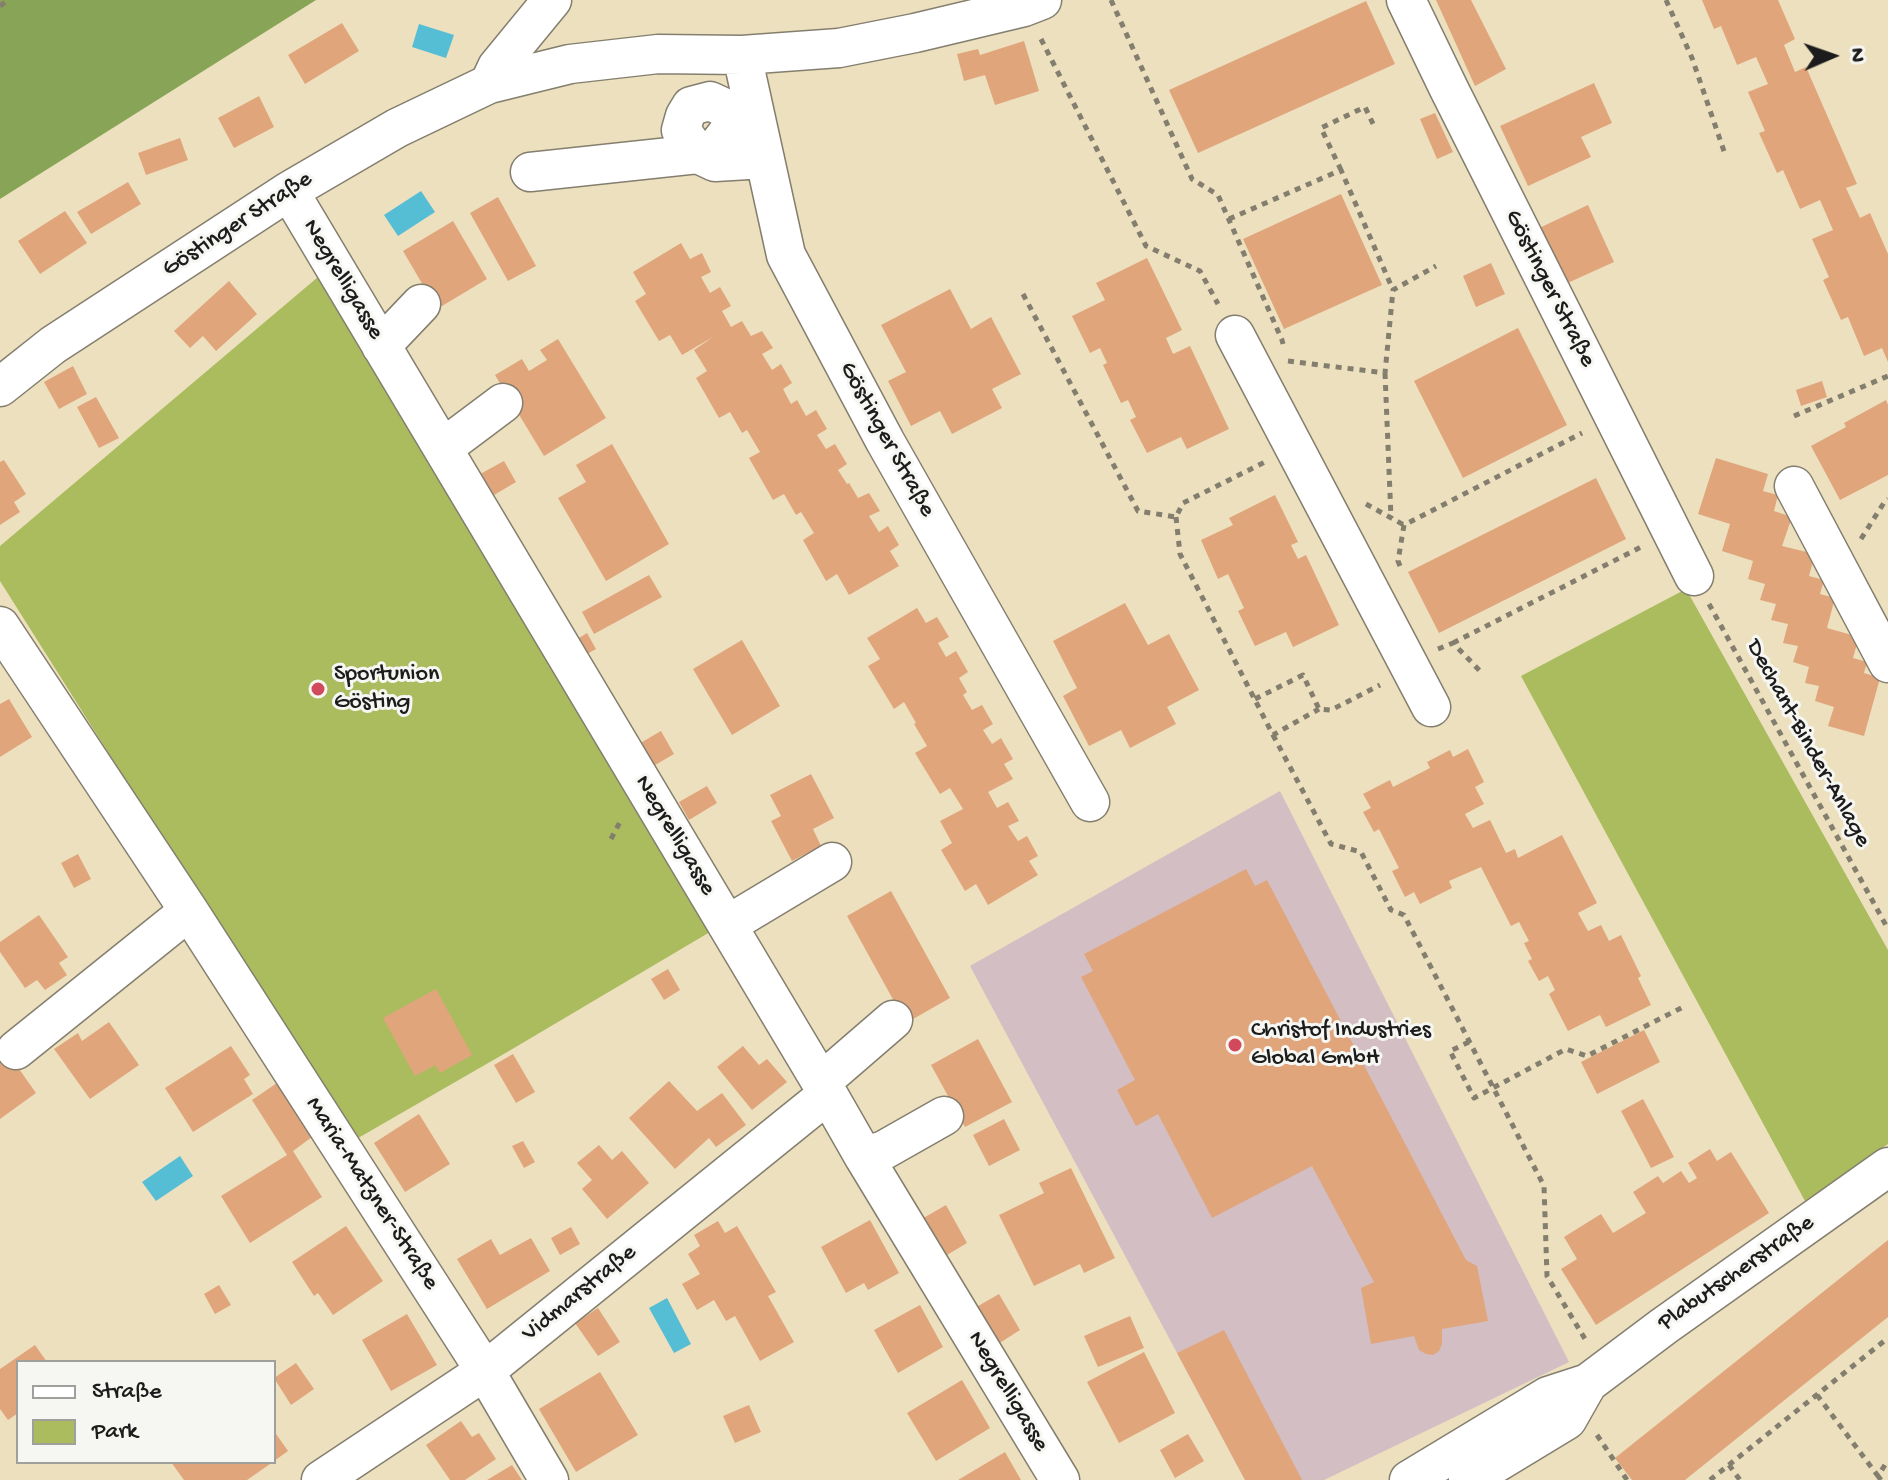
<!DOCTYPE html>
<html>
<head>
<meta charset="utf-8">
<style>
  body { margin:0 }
  #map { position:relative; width:1888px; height:1480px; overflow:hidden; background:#ece0bf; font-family:"Gochi Hand",sans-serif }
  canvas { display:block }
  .legend { position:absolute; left:16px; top:1360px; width:260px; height:104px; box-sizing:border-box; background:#f6f6f2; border:2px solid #9f9f9c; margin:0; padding:10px 14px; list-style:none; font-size:24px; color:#1c1c1c }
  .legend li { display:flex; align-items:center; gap:16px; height:40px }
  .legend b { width:40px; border:2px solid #9f9f9c }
  .north { position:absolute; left:1792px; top:16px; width:80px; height:80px; -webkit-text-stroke:6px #f6f6f2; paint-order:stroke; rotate:88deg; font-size:22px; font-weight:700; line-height:32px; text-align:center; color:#1c1c1c }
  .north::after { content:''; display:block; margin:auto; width:28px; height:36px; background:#1c1c1c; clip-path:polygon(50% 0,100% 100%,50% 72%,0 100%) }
</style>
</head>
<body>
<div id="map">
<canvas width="1888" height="1480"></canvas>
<ul class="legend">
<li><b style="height:10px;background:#fff"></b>Straße</li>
<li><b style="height:22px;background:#abbc5f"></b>Park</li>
</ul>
<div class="north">N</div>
</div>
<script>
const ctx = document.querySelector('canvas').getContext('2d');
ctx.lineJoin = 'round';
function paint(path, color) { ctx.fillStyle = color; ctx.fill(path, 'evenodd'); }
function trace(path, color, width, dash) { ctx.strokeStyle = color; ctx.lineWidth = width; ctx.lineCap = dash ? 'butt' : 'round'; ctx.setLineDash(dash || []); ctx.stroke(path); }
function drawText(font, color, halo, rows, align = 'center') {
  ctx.font = font + ' "Gochi Hand",sans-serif'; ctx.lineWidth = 6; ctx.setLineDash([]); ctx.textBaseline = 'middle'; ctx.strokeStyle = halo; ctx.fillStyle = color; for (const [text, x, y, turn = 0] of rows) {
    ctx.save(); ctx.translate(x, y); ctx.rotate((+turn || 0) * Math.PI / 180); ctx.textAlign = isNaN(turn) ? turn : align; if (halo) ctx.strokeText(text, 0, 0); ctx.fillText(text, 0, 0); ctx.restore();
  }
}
paint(new Path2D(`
  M1280,791L1569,1362L1324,1480H1245L970,966Z`), '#d2bec3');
paint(new Path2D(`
  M318,277L715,929L509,1051L353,1141L0,581V546Z
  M1686,589L1888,950V1144L1805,1201L1521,676Z`), '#abbc5f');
paint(new Path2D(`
  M0,0H316L0,199Z`), '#88a456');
paint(new Path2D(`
  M419,24L454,35L446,58L412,47Z
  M421,191L435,212L398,236L384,215Z
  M180,1156L193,1176L156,1201L142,1182Z
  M667,1298L691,1344L674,1353L649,1308Z`), '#56bed4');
paint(new Path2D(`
  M1436,0H1471L1506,69L1475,86Z
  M1702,0H1778L1795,39L1784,45L1795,72L1806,67L1857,184L1846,188L1860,218L1870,213L1888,254V362L1882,348L1864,356L1848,317L1841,320L1823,280L1829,277L1812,239L1833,230L1820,200L1800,209L1783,170L1777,173L1759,133L1765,131L1748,92L1768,84L1756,57L1737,65L1721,26L1714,29Z
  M1366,1L1395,64L1198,153L1169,90Z
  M342,23L359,51L305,84L288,55Z
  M1024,41L1039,91L995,105L985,75L964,81L957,54L978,49L980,55Z
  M1594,83L1612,123L1581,137L1591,157L1528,186L1500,126Z
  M259,96L274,127L234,148L218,118Z
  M1435,113L1453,152L1437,159L1420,119Z
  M180,138L188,160L146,175L138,153Z
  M128,182L141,204L91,234L77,212Z
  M1341,194L1382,285L1284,329L1243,239Z
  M498,197L536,266L508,281L470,213Z
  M1588,205L1614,262L1561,286L1535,230Z
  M65,211L87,243L40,274L18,241Z
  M453,221L487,279L437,309L403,251Z
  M681,243L690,259L702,253L711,272L701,277L710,293L720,287L731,306L722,311L731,327L742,321L751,336L762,331L773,348L762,354L772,370L781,364L792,383L783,389L791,404L797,400L806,416L816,410L827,429L817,435L826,449L835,444L847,464L838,470L847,484L849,483L858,498L869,493L880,511L869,516L879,532L888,526L899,545L890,551L899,566L849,595L837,574L826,581L803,540L814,533L801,512L796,515L784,494L773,500L749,458L760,452L747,430L742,433L730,412L719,418L696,378L707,371L694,350L713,337L682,355L670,335L659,341L635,301L646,294L633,272Z
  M1147,258L1182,330L1166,338L1173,354L1190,346L1229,429L1187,449L1181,437L1147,453L1130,420L1136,417L1128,400L1121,403L1103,365L1107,363L1100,348L1090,353L1072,316L1105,300L1096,283Z
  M1491,263L1505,294L1476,307L1463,276Z
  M229,281L257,314L216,351L203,336L190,348L174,331Z
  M950,289L971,329L991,317L1021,374L992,389L1002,408L952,434L940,411L911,426L888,381L906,372L881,325Z
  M1518,328L1567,425L1463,478L1414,381Z
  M558,339L606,418L544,456L495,375L522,359L529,371L547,360L540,350Z
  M73,366L87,394L59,409L44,382Z
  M1822,381L1827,397L1801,406L1796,390Z
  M96,397L119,438L99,448L77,407Z
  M1886,400L1888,405V475L1840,500L1811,446L1846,427L1844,423Z
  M612,444L669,544L606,581L558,498L586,482L576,465Z
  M1716,458L1768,474L1763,491L1778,495L1774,511L1792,517L1782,546L1815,554L1809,576L1824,580L1820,594L1835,598L1827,628L1859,637L1853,658L1867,662L1864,673L1880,678L1864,736L1828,726L1834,707L1815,701L1819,686L1805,683L1809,667L1793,662L1798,646L1783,643L1788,624L1771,620L1776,604L1760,600L1765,584L1748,579L1753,561L1722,551L1730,524L1698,514Z
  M4,460L26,494L14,502L20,512L0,525V462Z
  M504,461L516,482L484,501L471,479Z
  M1596,478L1626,539L1439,633L1408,572Z
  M1275,495L1298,542L1291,545L1298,559L1306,555L1339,625L1293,647L1286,632L1255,646L1238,611L1244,608L1228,574L1218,579L1201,540L1233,525L1229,518Z
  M649,575L662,597L594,634L582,612Z
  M1125,603L1148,645L1169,634L1199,690L1167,707L1176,724L1130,748L1121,730L1089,746L1063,696L1077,688L1053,641Z
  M917,608L926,623L937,617L949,637L938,643L946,657L956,651L968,672L959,678L967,692L963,695L972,710L982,705L993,724L983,730L992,744L1001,738L1013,759L1004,764L1013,779L988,792L997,808L1008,802L1019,821L1008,826L1018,841L1027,836L1038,856L1029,861L1038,875L988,905L976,884L965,891L941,850L952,843L940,821L963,809L950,788L940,794L915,753L927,746L914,724L916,723L904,702L894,709L868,666L880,659L867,638Z
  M587,633L596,649L580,658L571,643Z
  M742,640L780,706L732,735L693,669Z
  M9,699L32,737L0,757V704Z
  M661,731L674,754L650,768L637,745Z
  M1468,749L1484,782L1475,787L1484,804L1465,814L1473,828L1490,820L1506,853L1515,849L1518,858L1562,835L1597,903L1578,913L1588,931L1601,925L1609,941L1621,935L1641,976L1638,978L1651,1005L1606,1027L1600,1015L1568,1031L1549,994L1555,990L1548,976L1539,981L1528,961L1532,959L1524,943L1529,941L1519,922L1511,926L1481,867L1449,881L1452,888L1420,904L1414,892L1405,897L1392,871L1399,868L1379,829L1374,832L1363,812L1371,808L1363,794L1390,780L1393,787L1430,768L1427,762L1450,750L1453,757Z
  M811,774L834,818L813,829L821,846L792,861L771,821L781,816L770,795Z
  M707,786L717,803L689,820L679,802Z
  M78,854L91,879L74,888L61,863Z
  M1246,869L1255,886L1267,880L1466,1260L1477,1266L1488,1321L1442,1329V1344L1439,1351L1433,1355L1426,1354L1419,1350L1414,1336L1371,1344L1361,1288L1374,1282L1312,1166L1212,1218L1158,1114L1136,1126L1117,1090L1135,1080L1081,977L1093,971L1084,954Z
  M891,891L950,998L906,1023L847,916Z
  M39,915L68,957L59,963L67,975L45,990L37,980L25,988L0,952V942Z
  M668,969L680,990L664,1000L651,979Z
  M436,989L472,1055L440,1073L435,1065L415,1076L383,1018Z
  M109,1022L139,1065L90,1099L54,1049L78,1033L82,1041Z
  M1644,1030L1660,1062L1597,1094L1581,1062Z
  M978,1039L1012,1102L965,1127L931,1065Z
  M0,1042L36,1093L0,1119Z
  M231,1046L250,1075L244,1079L253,1094L193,1132L165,1088Z
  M743,1046L759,1065L767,1059L787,1082L752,1110L717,1067Z
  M513,1054L535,1092L516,1103L494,1065Z
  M669,1081L697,1111L722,1093L746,1125L716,1147L709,1138L675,1169L629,1118Z
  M277,1083L312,1137L293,1151L322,1197L250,1243L221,1196L287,1155L252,1100Z
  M1643,1099L1674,1157L1651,1168L1621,1111Z
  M419,1114L450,1164L405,1192L374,1143Z
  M1004,1119L1020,1150L989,1166L973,1135Z
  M523,1141L535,1162L524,1168L512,1146Z
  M599,1145L612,1160L622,1151L649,1183L607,1219L582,1189L592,1180L577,1163Z
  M1710,1149L1717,1161L1731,1152L1769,1213L1596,1325L1561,1269L1577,1259L1564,1237L1601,1214L1613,1233L1646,1213L1633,1192L1658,1176L1663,1183L1681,1171L1689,1183L1697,1178L1688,1163Z
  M1071,1168L1115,1258L1084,1273L1080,1264L1034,1286L999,1215L1044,1193L1039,1183Z
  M946,1205L967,1243L942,1258L920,1220Z
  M870,1220L899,1273L868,1290L864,1283L846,1293L821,1247Z
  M718,1221L725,1233L737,1226L776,1292L768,1296L794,1342L760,1361L735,1316L726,1321L714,1300L697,1310L682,1284L700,1274L688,1254L700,1246L694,1235Z
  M346,1226L383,1281L333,1315L318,1293L314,1296L292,1262Z
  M571,1227L580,1244L560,1255L551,1238Z
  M531,1238L550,1271L487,1309L457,1259L491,1239L500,1255Z
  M1888,1240V1317L1685,1480H1632L1615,1458Z
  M219,1285L231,1305L215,1314L204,1294Z
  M999,1294L1020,1330L995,1346L973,1309Z
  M920,1305L943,1347L898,1373L874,1330Z
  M598,1308L620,1342L598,1356L575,1323Z
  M407,1314L437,1365L391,1391L362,1340Z
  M1130,1316L1144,1348L1098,1367L1084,1336Z
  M1224,1330L1302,1480H1245L1177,1353Z
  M35,1345L47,1362H18V1413L8,1420L0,1409V1369Z
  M1144,1352L1175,1413L1119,1443L1087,1382Z
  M296,1363L314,1389L291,1405L274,1378Z
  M600,1372L638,1435L576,1472L539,1409Z
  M962,1380L990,1428L936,1461L907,1413Z
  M749,1405L761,1432L735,1443L723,1416Z
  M461,1421L472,1437L479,1433L496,1459L465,1480H450L426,1445Z
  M274,1431L288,1451L274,1461Z
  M1188,1434L1204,1461L1175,1478L1160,1450Z
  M1005,1452L1021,1480H958Z
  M171,1462H273L247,1480H184Z
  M512,1465L522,1480H487Z`), '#e1a57c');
const minor = new Path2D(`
  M1406,0L1449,89L1694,576
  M742,55L786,255L885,441L1090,802
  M489,84L497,67L552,0
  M716,148L729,131L732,117L723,107L710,101L691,106L685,116L681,130L698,154L715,162L765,159
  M530,172L698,154
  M289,191L828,1094L864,1157L1060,1480
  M1235,335L1431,707
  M381,346L421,304
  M0,387L53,345L289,191L397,128L489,84L570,64L658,54L742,55L839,48L915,33L1024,7L1042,0
  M443,448L503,403
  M1794,486L1888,663
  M0,626L189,911L485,1371L549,1480
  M727,925L832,862
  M16,1050L189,911
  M819,1079L834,1071L893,1020
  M864,1157L884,1150L944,1116
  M321,1480L485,1371L828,1094
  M1409,1480L1548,1396L1588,1383L1664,1326L1888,1167
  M1468,1480L1567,1420L1588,1383`);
trace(minor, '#847e6e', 41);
trace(new Path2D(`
  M1111,0L1192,179L1218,195L1282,340L1283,344
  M1666,0L1692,58L1725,154
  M0,6L8,0
  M1041,39L1146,246L1200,271L1218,304
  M1341,170L1321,128L1365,107L1374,126
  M1229,219L1341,170L1393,290
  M1023,294L1138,511L1176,517L1183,503L1265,462
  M1288,361L1385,373L1393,290L1436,266
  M1385,373L1391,518
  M1794,416L1888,376
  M1366,504L1404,525
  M1176,517L1180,554L1273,735L1319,709
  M1861,539L1885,501L1888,499
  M1400,566L1398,561L1404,525L1582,433
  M1709,604L1888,929
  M1453,643L1641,547
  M1438,649L1453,643L1480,671
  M1255,699L1303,675L1319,709L1331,710L1380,685
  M1273,735L1331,844L1361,852L1391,910L1404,915L1544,1186L1547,1276L1585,1339
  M611,839L622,818
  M1469,1042L1450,1051L1474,1098L1566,1049L1587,1056L1685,1006
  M1817,1395L1878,1476
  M1597,1435L1627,1480
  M1729,1465L1740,1480
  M1710,1480L1888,1338
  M1881,1480L1878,1476L1888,1460`), '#847e6e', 5, [6, 6]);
trace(minor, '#fff', 38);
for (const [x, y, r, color] of [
  [318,689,8,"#d1495b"],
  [1235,1045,8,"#d1495b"]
]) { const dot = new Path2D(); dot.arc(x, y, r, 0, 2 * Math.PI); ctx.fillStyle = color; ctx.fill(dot); trace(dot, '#f6f6f2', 3); }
drawText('24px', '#1c1c1c', '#f6f6f2', [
  ["Göstinger Straße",238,225,-33],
  ["Negrelligasse",342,280,59],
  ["Göstinger Straße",1549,289,63],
  ["Göstinger Straße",886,440,61],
  ["Dechant-Binder-Anlage",1807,744,61],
  ["Negrelligasse",674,836,59],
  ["Maria-Matzner-Straße",371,1194,57],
  ["Plabutscherstraße",1737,1274,-35],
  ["Vidmarstraße",580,1294,-39],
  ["Negrelligasse",1007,1392,59]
]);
drawText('24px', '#1c1c1c', '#f6f6f2', [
  ["Sportunion",334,675],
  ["Gösting",334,703],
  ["Christof Industries",1251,1031],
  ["Global GmbH",1251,1059]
], 'left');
</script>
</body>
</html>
